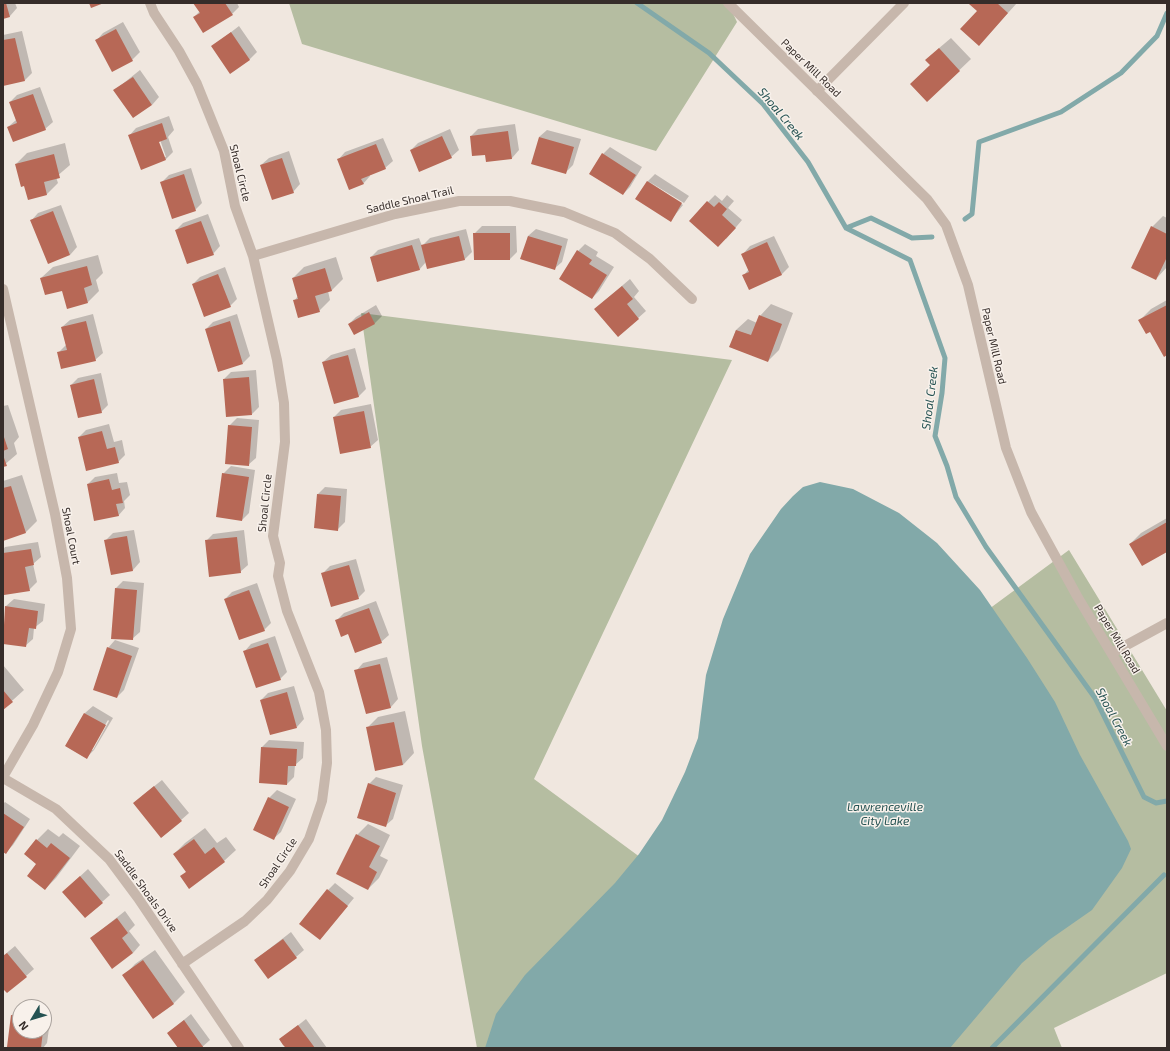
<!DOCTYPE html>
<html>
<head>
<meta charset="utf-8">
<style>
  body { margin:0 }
  #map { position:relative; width:1170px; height:1051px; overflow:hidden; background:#f0e7df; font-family:"Exo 2",sans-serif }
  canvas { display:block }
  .frame { position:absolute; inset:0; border:4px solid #362d2a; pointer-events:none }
  .north { position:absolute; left:12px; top:999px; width:40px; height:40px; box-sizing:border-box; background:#f8f1eb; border:1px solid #aaa39e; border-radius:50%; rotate:232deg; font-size:11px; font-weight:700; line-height:16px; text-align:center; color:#362d2a }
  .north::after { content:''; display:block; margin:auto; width:14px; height:18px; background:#255252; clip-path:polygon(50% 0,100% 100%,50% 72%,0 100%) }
</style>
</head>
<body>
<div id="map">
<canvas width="1170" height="1051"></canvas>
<div class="frame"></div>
<div class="north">N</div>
</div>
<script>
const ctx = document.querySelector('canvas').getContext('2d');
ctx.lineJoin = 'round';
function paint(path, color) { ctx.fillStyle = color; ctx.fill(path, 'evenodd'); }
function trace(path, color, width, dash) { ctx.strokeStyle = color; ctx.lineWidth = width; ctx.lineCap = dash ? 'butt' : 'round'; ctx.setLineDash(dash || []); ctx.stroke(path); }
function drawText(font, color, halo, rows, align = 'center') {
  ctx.font = font + ' "Exo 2",sans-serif'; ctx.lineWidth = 3; ctx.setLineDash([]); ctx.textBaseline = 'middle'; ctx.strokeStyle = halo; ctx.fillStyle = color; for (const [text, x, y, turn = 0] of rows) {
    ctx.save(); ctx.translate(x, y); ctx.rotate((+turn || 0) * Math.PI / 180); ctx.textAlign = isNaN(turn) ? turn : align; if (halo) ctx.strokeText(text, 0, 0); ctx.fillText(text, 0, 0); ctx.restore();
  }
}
paint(new Path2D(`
  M289,3H728L737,22L656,151L302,44Z
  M361,313L732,360L534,779L781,961L989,609L1069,550L1167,711V973L1054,1028L1062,1048H477L422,746Z`), '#b5bda1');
paint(new Path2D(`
  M820,482L853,489L899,513L937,543L980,590L1027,658L1055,702L1080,755L1128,841L1131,849L1122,868L1092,910L1049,940L1022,963L950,1048H485L496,1014L525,975L615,883L639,854L662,820L685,772L698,738L706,675L723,619L750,554L781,509L793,496L803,487Z`), '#82a9a9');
paint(new Path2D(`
  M3,3H15L17,8L10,16L3,18Z
  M195,3H237L239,7L232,14L194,17L200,11Z
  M972,3H1017L979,45L978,10Z
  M123,22L140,52L132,60L96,41L103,33Z
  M239,26L257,52L249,60L213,46Z
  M22,31L32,73L25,80L3,85V35Z
  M951,38L971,59L927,101L931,65L938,49Z
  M140,70L159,97L152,105L115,90Z
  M40,87L53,122L45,129L8,127L16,120L10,102L17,95Z
  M169,116L174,130L168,137L173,152L166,159L141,168L129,136L136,128ZM157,137H159L166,157H164Z
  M515,124L519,150L512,158L486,154L471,136L478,129Z
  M450,129L459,150L451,157L411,150L418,143Z
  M547,130L581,139L573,165L566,172L539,137Z
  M383,138L393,161L385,168L370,175V176L363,184L338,160L345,152Z
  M65,143L70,165L56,177L58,183L47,194L29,199L25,185L16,164L27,153Z
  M610,147L642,167L630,187L623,194L603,154Z
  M289,151L300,184L293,192L261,165L269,158Z
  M191,168L202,203L195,210L162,182L169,175Z
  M655,174L689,196L684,203L648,181Z
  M648,181L683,205L671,220L637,199Z
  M715,195L722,201L727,195L734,201L728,208L742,220L726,239L708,202Z
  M61,205L77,247L70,255L31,221L38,213Z
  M208,214L220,246L213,254L176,230L183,223Z
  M1163,216L1167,218V267L1156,279L1152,227Z
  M482,226H516L517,252L510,259L475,233Z
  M466,229L472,252L464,260L426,262L419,270L371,257L378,250L419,238L422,246L430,238Z
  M536,229L568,239L562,262L554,269L522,259L528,236Z
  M774,236L789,267L781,275H744L749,269L743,254L750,246Z
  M585,244L598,252L596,256L614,267L599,291L592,298L578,251Z
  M98,255L103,273L96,280L99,291L88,302L41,278L53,267Z
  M336,257L343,279L332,290L328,291L330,300L319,311L294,301L298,296L293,278L304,267Z
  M225,267L237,299L230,306L193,284L200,277Z
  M630,279L639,291L634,297L646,311L618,336L603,302Z
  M1167,300V354L1151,330L1140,320L1151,309Z
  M771,304L793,313L779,350L768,361L730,347L736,330L748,319L757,323L760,316Z
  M376,305L382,316L375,323L354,334L349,324L356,317Z
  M93,314L103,353L95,360L58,353L66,345L62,327L70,320Z
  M237,314L250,356L243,363L206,329L213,322Z
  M355,348L366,389L359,396L335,403L323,362L331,355Z
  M256,370L259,407L252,414L224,379L231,372Z
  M101,373L108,405L101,412L71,385L78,378Z
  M371,404L378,440L370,447L334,417L341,410Z
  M8,405L19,437L14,443L17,454L3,466V406Z
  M237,418L259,420L256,458L248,465L229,426Z
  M109,424L114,442L122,440L125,455L118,462L79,437L86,430Z
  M231,466L255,470L249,513L242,520L223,474Z
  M117,473L119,483L127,482L130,495L124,501L125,508L118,516L88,484L95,477Z
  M22,475L37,521L26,532L3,539V481Z
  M325,487L347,489L345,522L337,530L318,494Z
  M1167,518V552L1130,544L1141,533Z
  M134,530L140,562L133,570L112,574L105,541L113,533Z
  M244,530L248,565L240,572L206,541L213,534Z
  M38,542L41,557L33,564L37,582L29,590L5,594L3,550L5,547Z
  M356,559L365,591L358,598L323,573L330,566Z
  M123,581L144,583L140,632L132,639L116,588Z
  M257,583L271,623L264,630L225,599L232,592Z
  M14,599L45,604L43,621L34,628L33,639L25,646L3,643L6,606Z
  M376,601L389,635L381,642L349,633L336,621L344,613Z
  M275,636L287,672L280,679L244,652L251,644Z
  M115,640L139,648L124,690L117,697L108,648Z
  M387,657L398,699L391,707L367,713L356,671L363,663Z
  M3,665L24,690L3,709Z
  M294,686L304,719L297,727L261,700L268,693Z
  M93,706L113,718L94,750L86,758L66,746L85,713ZM108,720L109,721L93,750H90Z
  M405,711L414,753L403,765L367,728L378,717Z
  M269,740L304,742L303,758L295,765L294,777L287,784L262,747Z
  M376,777L403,785L393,819L385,826L369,784Z
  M162,780L189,813L162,837L142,796Z
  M277,790L296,799L281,832L273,839L269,798Z
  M5,802L30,819L13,845L6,852L3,850V804Z
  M368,824L390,835L380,856L388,860L379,878L368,889L357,835Z
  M205,828L217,843L226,837L236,850L224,861L181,877L187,871L174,854L185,843Z
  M48,829L59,837L63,833L80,846L56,878L45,889L38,864L37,840Z
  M88,869L110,895L85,917L63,892Z
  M335,883L354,898L320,939L328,890Z
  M125,911L135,925L129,931L140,945L133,953L91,938Z
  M291,932L304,950L296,957L255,960Z
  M15,946L34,969L26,976L3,987V956Z
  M155,950L185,992L174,1003L154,1017L124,976L135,964Z
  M19,1008L20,1031H44V1020L50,1021L47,1043L43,1048L8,1046L12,1015Z
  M191,1014L210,1040L201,1048H179L168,1033Z
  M306,1019L327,1048H287L281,1039Z`), '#0003');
trace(new Path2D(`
  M637,3L709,53L763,104L808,162L846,228L910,260L945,358L942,393L935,436L947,466L956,497L986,547L1095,698L1144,797L1156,803L1167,801
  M965,219L972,214L979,142L1061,112L1121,73L1157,36L1167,13
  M846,228L871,218L912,238L932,237
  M992,1048L1164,875`), '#82a9a9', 5);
paint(new Path2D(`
  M3,3H6L10,17L3,19Z
  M89,3H104L91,8Z
  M193,3H225L233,15L203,33L193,17L200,13Z
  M970,3H997L1008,13L979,46L960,29L977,11L969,4Z
  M116,29L133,61L112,72L95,40Z
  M231,32L250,60L230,74L211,46Z
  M15,38L25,81L3,86V40Z
  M939,48L960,71L927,102L910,84L930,65L925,60Z
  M133,77L152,105L133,118L113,90Z
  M33,94L46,130L13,142L7,127L17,123L9,102Z
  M162,123L167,139L159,142L166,160L141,170L128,135Z
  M508,131L512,159L486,162L485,155L472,156L470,136Z
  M442,136L452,158L419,172L410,150Z
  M539,137L574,147L566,174L531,164Z
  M376,144L386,169L361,179L364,184L349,190L337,159Z
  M602,153L636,175L623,195L589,174Z
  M54,154L60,178L44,182L47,195L28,200L24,186L21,187L15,164Z
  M282,158L294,193L272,200L260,165Z
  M184,174L196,211L172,219L160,182Z
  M647,181L682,203L671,222L635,199Z
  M707,201L714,207L719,202L727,209L722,215L736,228L718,247L689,221Z
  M53,211L70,255L48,264L30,220Z
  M201,221L214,255L187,264L175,230Z
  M1151,226L1167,234V257L1156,280L1131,268Z
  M473,233H510V260H474Z
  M459,236L465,260L427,269L421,245Z
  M528,236L562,246L555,270L520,259Z
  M767,242L782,275L749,290L742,275L749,272L741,254Z
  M412,245L420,270L377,282L370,257Z
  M577,250L592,260L589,264L607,275L592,299L559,279Z
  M87,266L92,285L84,288L88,303L67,309L62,291L45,295L40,278Z
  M325,268L332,291L315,296L320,312L298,318L293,300L298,299L292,278Z
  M218,274L231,307L204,317L192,284Z
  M622,286L633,299L627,304L639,319L618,337L594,309Z
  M1167,305V355L1164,357L1150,332L1146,334L1138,320Z
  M369,312L375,324L354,335L348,324Z
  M759,315L782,324L768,362L729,347L736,330L751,335Z
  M86,321L96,361L61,369L57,352L67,350L61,327Z
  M230,321L243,364L218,372L205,329Z
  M348,355L359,397L334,404L322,362Z
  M249,377L252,415L226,417L223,379Z
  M94,379L102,413L78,418L70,385Z
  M364,411L371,448L340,454L333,417Z
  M228,425L252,427L249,466L225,464Z
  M102,431L107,449L115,447L119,463L86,471L78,437Z
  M3,434L8,449L3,451Z
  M3,455L7,466L3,467Z
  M222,473L249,477L242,521L216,517Z
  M109,479L112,490L120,488L123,503L116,504L119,516L94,521L87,484Z
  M11,486L26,533L3,541V488Z
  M317,494L341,496L338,531L314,528Z
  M1167,522V552L1142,566L1129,544Z
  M127,536L133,571L111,575L104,540Z
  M237,537L241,573L209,577L205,540Z
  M31,549L34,565L25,567L30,591L4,595L3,553Z
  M349,565L359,599L331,607L321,573Z
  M115,588L137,590L133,640L111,639Z
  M249,590L265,631L239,640L224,599Z
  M5,606L38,611L36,629L29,628L26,647L3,644Z
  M369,608L382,643L355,653L348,634L341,637L335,620Z
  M268,643L281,680L256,688L243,651Z
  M107,647L132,656L117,698L93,690Z
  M380,664L391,708L366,714L354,670Z
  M3,690L13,702L3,710Z
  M287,692L297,728L270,735L260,700Z
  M84,713L106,725L87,759L65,746Z
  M394,722L403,765L375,771L366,727Z
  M261,747L297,749L296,766H288L287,785L259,783Z
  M368,783L396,793L386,827L357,818Z
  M154,786L182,821L161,838L133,803Z
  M268,797L289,807L274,840L253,830Z
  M3,813L24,827L6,854L3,852Z
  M356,834L380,846L369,867L377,872L368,890L336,874Z
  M36,839L47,848L51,843L70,858L45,890L27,876L36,864L24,854Z
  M194,839L205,854L214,847L225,862L189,889L180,876L186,872L173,854Z
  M80,876L103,903L85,918L62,892Z
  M327,889L348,906L320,940L299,924Z
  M117,918L128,933L122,938L133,953L112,969L90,938Z
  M283,939L297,958L268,979L254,960Z
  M7,953L27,977L7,993L3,989V956Z
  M143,960L174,1004L153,1019L122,975Z
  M11,1015L20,1016V1031H43L41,1048L7,1047Z
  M184,1020L198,1040L204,1048H178L167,1033Z
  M298,1025L315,1048H286L283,1045L279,1039Z`), '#b76856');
trace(new Path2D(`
  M150,3L154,13L179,51L197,84L224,151L235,206L253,256L277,360L284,403L285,442L273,536L280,563L278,576L287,611L319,692L326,730L327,763L322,801L309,839L290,871L267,900L245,921L182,964
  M817,91L904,3
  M253,256L395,214L459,201H510L564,212L615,233L650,259L692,299
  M3,289L55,514L67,578L71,629L58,672L33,725L3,777
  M1112,653L1167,623
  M3,778L56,809L109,859L138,898L239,1048`), '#c7b7ac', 10);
trace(new Path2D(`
  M728,3L927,199L946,225L968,285L1006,448L1031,512L1077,596L1167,746`), '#c7b7ac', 10);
drawText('11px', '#362d2a', '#f8f1eb', [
  ["Paper Mill Road",811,68,44],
  ["Shoal Circle",240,173,76],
  ["Saddle Shoal Trail",410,200,-13],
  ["Paper Mill Road",994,346,77],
  ["Shoal Circle",265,503,-84],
  ["Shoal Court",71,536,79],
  ["Paper Mill Road",1117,639,59],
  ["Shoal Circle",278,863,-56],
  ["Saddle Shoals Drive",146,891,54]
]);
drawText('italic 12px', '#255252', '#f8f1eb', [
  ["Shoal Creek",781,114,50],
  ["Shoal Creek",930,398,-83],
  ["Shoal Creek",1114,717,62],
  ["Lawrenceville",885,807],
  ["City Lake",885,821]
]);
</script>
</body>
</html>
